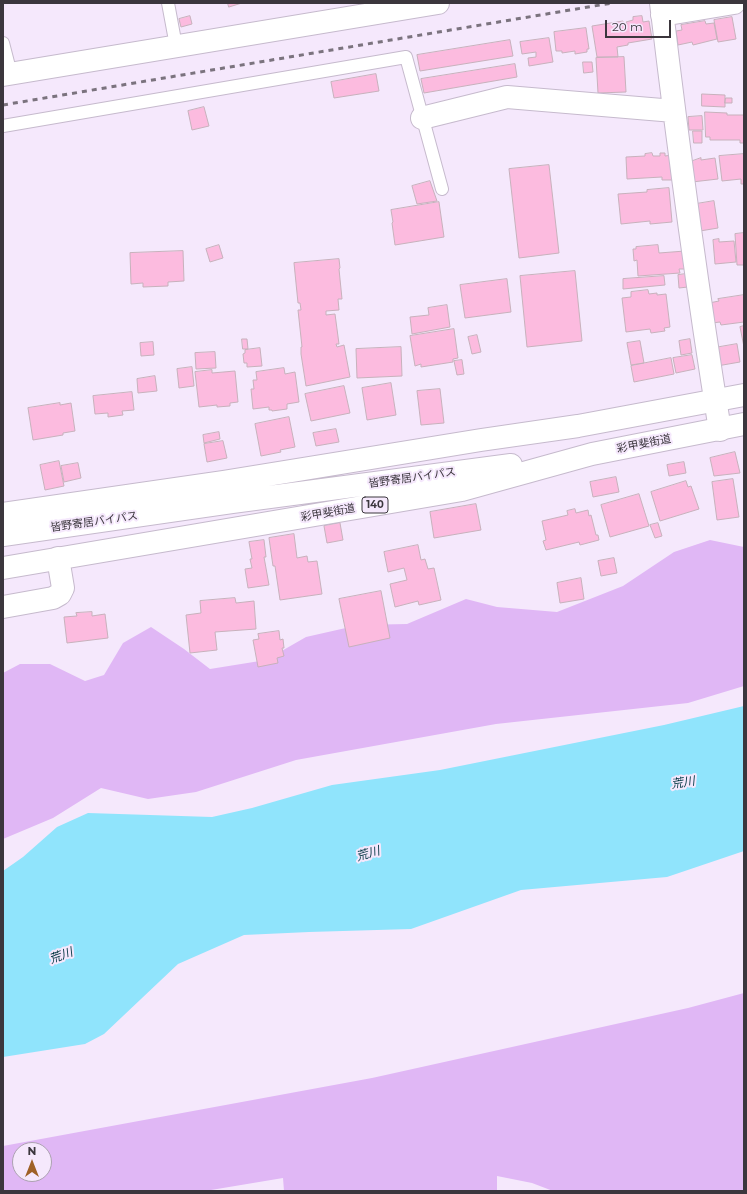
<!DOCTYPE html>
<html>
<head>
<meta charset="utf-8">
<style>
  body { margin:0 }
  #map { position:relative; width:747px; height:1194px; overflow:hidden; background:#f5e8fc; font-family:Montserrat,sans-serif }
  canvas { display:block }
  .frame { position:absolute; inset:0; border:4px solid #3b363d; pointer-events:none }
  .north { position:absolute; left:12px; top:1142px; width:40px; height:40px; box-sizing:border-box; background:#f5e8fc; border:1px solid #aba1b0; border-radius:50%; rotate:0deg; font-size:11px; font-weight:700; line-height:16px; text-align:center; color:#3b363d }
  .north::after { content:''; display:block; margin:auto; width:14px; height:18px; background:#9f6127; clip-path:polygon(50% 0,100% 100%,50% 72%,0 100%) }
  .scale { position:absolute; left:605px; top:20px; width:66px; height:18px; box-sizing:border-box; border:2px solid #3b363d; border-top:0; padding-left:5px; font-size:12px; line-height:14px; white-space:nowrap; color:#3b363d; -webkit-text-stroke:3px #f5e8fc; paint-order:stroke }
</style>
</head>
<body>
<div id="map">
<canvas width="747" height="1194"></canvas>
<div class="frame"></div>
<div class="north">N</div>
<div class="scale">20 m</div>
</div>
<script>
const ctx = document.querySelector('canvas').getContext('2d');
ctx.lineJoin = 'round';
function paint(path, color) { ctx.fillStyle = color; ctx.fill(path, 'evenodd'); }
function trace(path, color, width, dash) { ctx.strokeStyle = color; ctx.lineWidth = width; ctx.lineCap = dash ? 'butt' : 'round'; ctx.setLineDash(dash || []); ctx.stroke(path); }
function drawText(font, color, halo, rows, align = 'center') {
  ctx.font = font + ' Montserrat,"Noto Sans JP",sans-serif'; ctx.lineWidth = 4; ctx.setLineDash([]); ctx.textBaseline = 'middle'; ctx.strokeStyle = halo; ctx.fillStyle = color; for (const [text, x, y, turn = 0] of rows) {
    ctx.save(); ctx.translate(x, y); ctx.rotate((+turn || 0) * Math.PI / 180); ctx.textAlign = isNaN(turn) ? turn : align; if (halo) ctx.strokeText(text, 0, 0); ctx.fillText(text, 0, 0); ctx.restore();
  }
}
paint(new Path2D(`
  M710,540L744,547V686L688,703L496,724L296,760L196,792L148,799L101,788L53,818L3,839V673L20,664H50L85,681L104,675L123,643L151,627L184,649L210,669L266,660L306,637L359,625L407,624L466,599L497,607L557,612L623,586L674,552Z
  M744,993V1191H553L532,1183L497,1176V1191H284L283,1178L205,1191H3V1146L372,1078L688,1008ZM20,1150H44V1174H20Z`), '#e0b7f5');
paint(new Path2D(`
  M744,706V851L667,877L521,890L411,929L309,932L244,935L178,964L104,1034L85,1044L3,1057V871L23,857L57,827L88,813L212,817L252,808L332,785L440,770L664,725Z`), '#90e4fc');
const building = new Path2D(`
  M228,3H242L229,7Z
  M190,16L192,24L181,27L179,19Z
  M642,16L643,22L649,21L652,39L628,43V45L617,47L618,57H597L592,26L623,21L624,25L627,24L626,22L633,20V17Z
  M732,17L736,39L718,42L714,20Z
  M705,21L706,24L714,23L717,39L693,45L692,42L678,45L676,31L682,30L681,25Z
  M586,28L589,49H587V52L575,54V51L562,53V51H556L554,32Z
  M549,38L553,62L529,66L528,58L536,57V52L522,54L520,42Z
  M510,40L513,56L420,71L417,55Z
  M624,57L626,92L598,93L596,58Z
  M583,62H592L593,72L584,73Z
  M515,64L517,77L424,93L421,79Z
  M376,74L379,91L334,98L331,82Z
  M702,94L725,95V107L702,106Z
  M726,98H732V103H725Z
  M204,107L209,126L192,130L188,111Z
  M705,112L727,113V115H744V143H740V140H710V137H706Z
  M702,116L703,130H689L688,117Z
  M693,131H702V143H694Z
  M652,153L653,156H660V153H665V156L672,155L673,180H662V177L627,179L626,157L645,156V154Z
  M744,154V184H741V179L722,181L719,156Z
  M701,158V160L715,158L718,179L692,182L690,162Z
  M549,165L559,253L519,258L509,169Z
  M430,181L437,201L417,204L412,186Z
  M669,188L672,222L650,224V221L621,224L618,194L647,192V190Z
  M714,201L718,228L700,231L696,204Z
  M439,202L444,237L395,245L392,223L393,222L391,210Z
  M744,233V265H737L735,234Z
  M719,239V242L734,241L736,262L715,264L713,240Z
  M219,245L223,258L210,262L206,249Z
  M658,245L659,253L685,251L687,269H679L680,273L638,276L637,260L634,261L633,249H636V247Z
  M183,251L184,281L168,282V286L143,287V283L131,284L130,253Z
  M339,259L340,268L339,269L342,299H338L339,310L326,311V315L335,314L339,344H336L337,347L344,345L350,377L306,386L301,354V347H302L298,310H301L300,303H298L294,263Z
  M575,271L582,341L527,347L520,276Z
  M686,274L688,287L679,288L678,275Z
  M664,276L665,285L623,289V279Z
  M507,279L511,312L465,318L460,285Z
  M648,290L649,294L657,293V295L666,294L670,327L664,328L665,331L651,333L650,329L626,332L622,298L631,297V292Z
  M744,295V322L721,325L720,322L712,323L709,303L719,301L718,299Z
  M447,305L450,327L412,334L410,317L429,315L428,308Z
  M744,326V347L740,327Z
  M454,329L458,358L453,359V362L421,367V364L415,366L410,336Z
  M477,335L481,352L472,354L468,337Z
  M242,339H247L248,349H243Z
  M690,339L692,353L681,355L679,341Z
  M640,341L644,363L631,365L627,343Z
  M153,342L154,355L141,356L140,343Z
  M737,344L740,362L717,366L714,348Z
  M401,347L402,376L357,378L356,349Z
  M260,348L262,366L247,367V363H244L243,354L245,353V350Z
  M215,352L216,368L196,369L195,353Z
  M692,355L695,369L676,373L673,358Z
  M671,358L674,374L634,382L631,366Z
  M462,360L464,374L457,375L454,361Z
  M192,367L194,386L179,388L177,369Z
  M284,368L285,374L295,372L299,402L287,404V409L272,411V410H269V407L253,409L251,389H254L253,380H257L256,372Z
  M212,370V373L235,371L238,402L230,403V406L217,407V405L199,407L195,372Z
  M155,376L157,391L138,393L137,379Z
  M391,383L396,415L367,420L362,388Z
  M344,386L350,413L311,421L305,394Z
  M440,389L444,423L421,425L417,391Z
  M132,392L134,410L122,411L123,415L108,417V413L95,414L93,396Z
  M60,403V405L71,403L75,431L63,433V435L33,440L28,408Z
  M289,417L295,447L280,450L281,452L261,456L255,424Z
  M336,429L339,442L316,446L313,433Z
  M219,432L220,439L204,443L203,435Z
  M223,441L227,458L207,462L204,444Z
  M735,452L740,473L714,476L710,458Z
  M59,461L64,486L45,490L40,465Z
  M684,462L686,473L669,476L667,465Z
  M78,463L81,478L64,482L61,466Z
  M616,477L619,492L593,497L590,482Z
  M733,479L739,517L717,520L712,482Z
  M686,481L688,487L691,486L699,509L660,521L651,492Z
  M639,494L649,526L610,537L601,505Z
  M476,504L481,530L434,538L430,512Z
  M575,509L576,513L588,510L589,516L591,515L596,535H598L599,540L580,545L579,542L546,550L543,541L546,540L542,521L568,515L567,511Z
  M340,523L343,540L327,543L324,526Z
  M658,523L662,536L655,538L650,525Z
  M294,534L297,558L307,556L308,562L317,561L322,594L280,600L275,566H273L269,538Z
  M264,540L266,557H264L269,585L248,588L245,569L252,568L250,559H252L249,542Z
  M418,545L421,560L425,559L428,569L434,568L441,600L419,605L418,601L395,607L390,584L407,580L404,568L388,572L384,552Z
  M614,558L617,573L601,576L598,561Z
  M581,578L584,599L560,603L557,583Z
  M381,591L390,638L349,647L339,599Z
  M235,598L236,603L254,601L256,629L215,632L217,650L190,653L186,615L201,613L200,601Z
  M92,612V616L105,614L108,638L67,643L64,617L77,616L76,613Z
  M279,631L280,640L283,639L284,648H282L284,656L277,658L278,663L258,667L253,640L259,639L258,634Z`);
paint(building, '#fcbbdf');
trace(building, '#c7b1bc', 1);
const service = new Path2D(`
  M168,3L176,46
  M3,43L11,74
  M3,126L406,57L442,189`);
const minor = new Path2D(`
  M661,3C678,146 697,288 720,430
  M662,15L734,3
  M3,75L438,3
  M422,118L507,97L674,111
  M3,607L53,598L60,594L63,588L58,558`);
const trunk = new Path2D(`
  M3,514L224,482L481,440L578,426L744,395
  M3,535L232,502L511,465
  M3,568L462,490L592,454L744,424`);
trace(service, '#c6bacd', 14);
trace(minor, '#c6bacd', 24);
trace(trunk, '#c6bacd', 24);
trace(service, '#fff', 12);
trace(minor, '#fff', 22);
trace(trunk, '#fff', 22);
trace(new Path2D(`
  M3,105L612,3`), '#7b737e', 3, [5, 5]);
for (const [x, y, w] of [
  [375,505,26]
]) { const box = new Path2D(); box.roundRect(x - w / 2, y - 8, w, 16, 3); ctx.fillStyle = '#f5e8fc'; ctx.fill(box); trace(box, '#3b363d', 1); }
drawText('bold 10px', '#3b363d', null, [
  ["140",375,505]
]);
drawText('11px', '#3b363d', '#f5e8fc', [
  ["彩甲斐街道",644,444,-11],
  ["皆野寄居バイパス",412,478,-8],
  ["彩甲斐街道",328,513,-10],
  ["皆野寄居バイパス",94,522,-8]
]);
drawText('italic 12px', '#003541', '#f5e8fc', [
  ["荒川",683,783,-9],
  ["荒川",368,854,-16],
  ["荒川",61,956,-20]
]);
</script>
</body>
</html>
